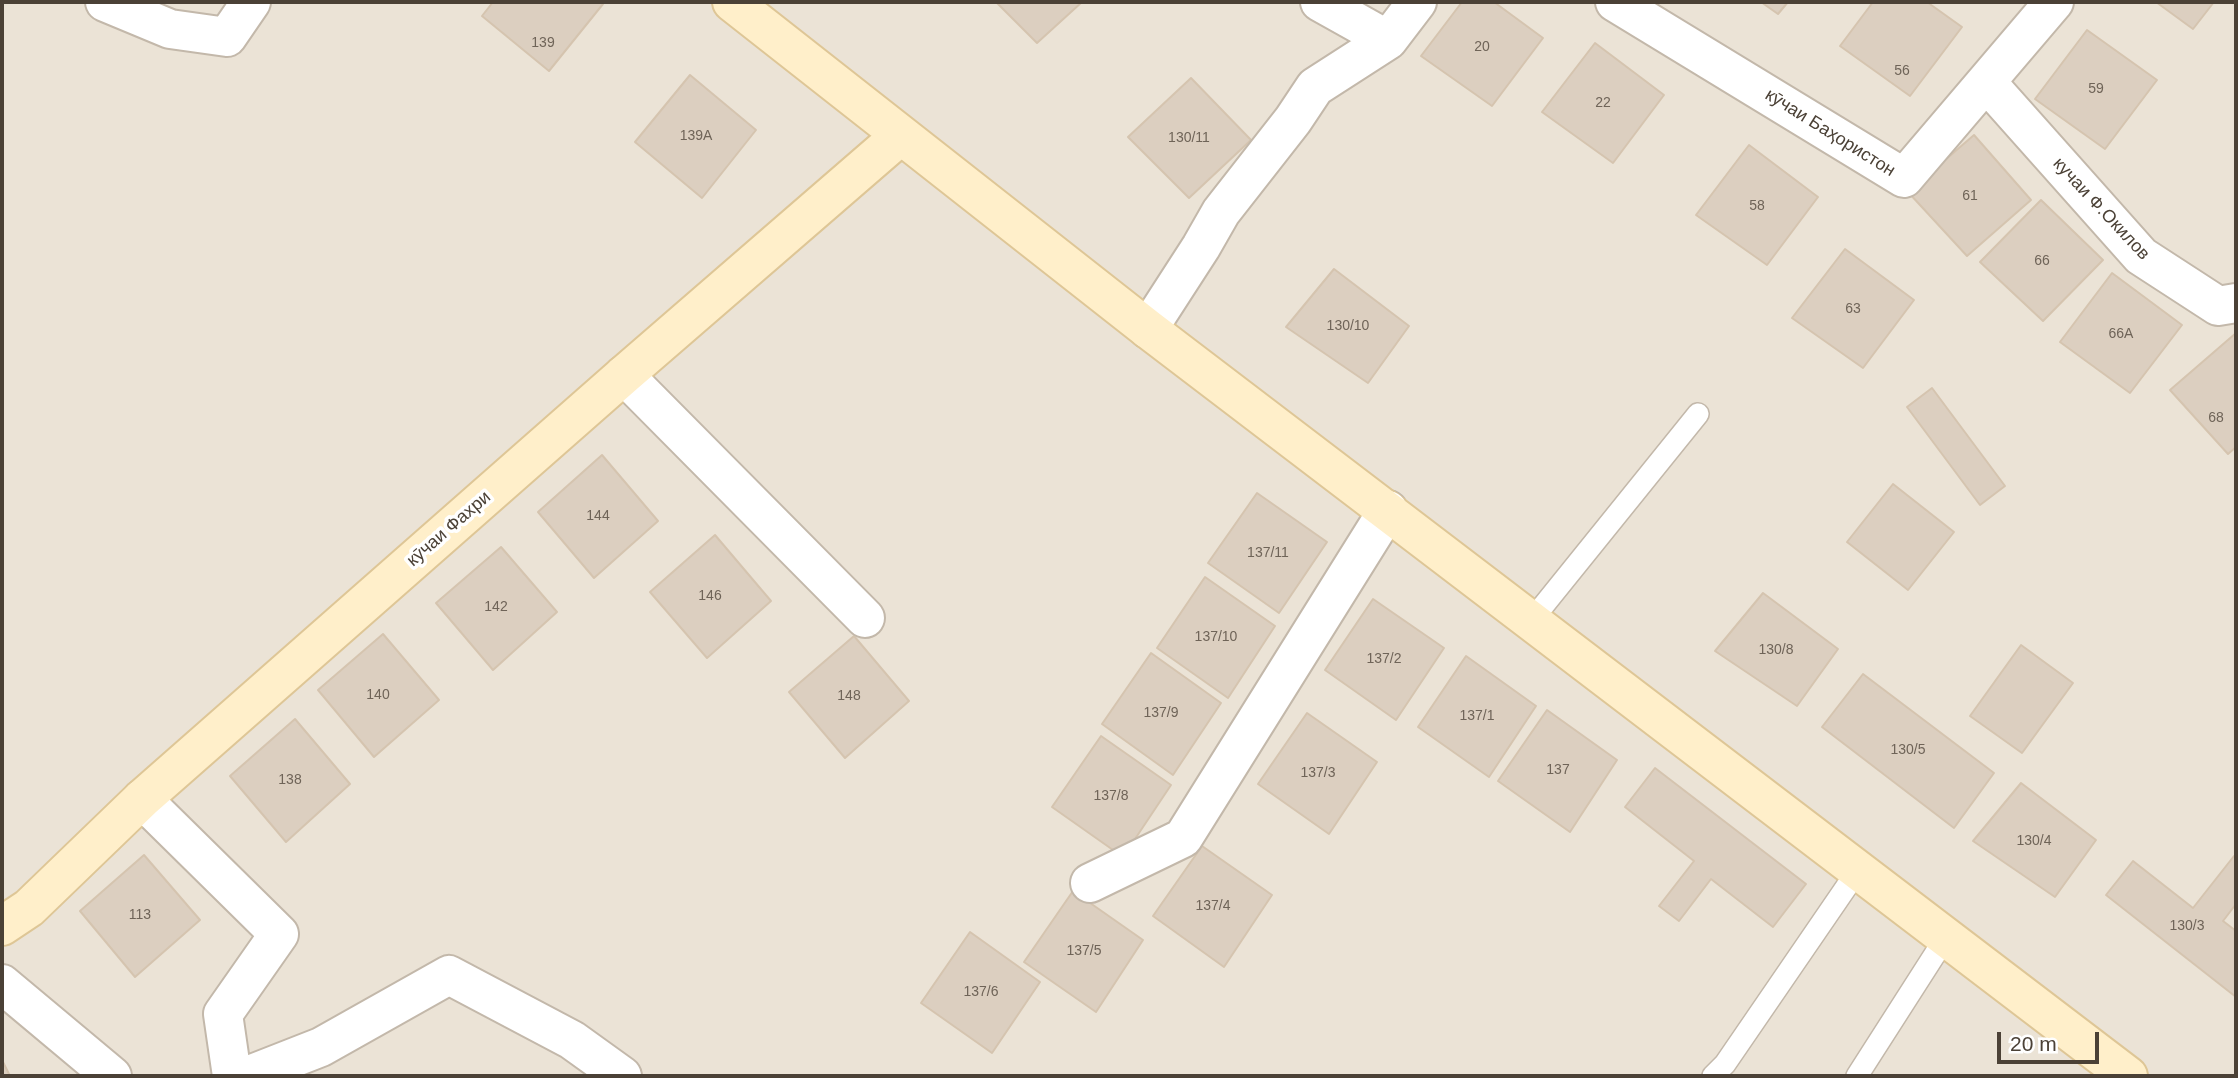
<!DOCTYPE html>
<html>
<head>
<meta charset="utf-8">
<style>
  body { margin:0 }
  #map { position:relative; width:2238px; height:1078px; overflow:hidden; background:#f6f1e9; font-family:Helvetica,sans-serif }
  canvas { display:block }
  .frame { position:absolute; inset:0; border:4px solid #4b4136; pointer-events:none }
  .scale { position:absolute; left:1997px; top:1032px; width:102px; height:32px; box-sizing:border-box; border:4px solid #4b4136; border-top:0; padding-left:9px; font-size:21px; line-height:24px; white-space:nowrap; color:#4b4136; -webkit-text-stroke:5px #fff; paint-order:stroke }
</style>
</head>
<body>
<div id="map">
<canvas width="2238" height="1078"></canvas>
<div class="frame"></div>
<div class="scale">20 m</div>
</div>
<script>
const ctx = document.querySelector('canvas').getContext('2d');
ctx.lineJoin = 'round';
function paint(path, color) { ctx.fillStyle = color; ctx.fill(path, 'evenodd'); }
function trace(path, color, width, dash) { ctx.strokeStyle = color; ctx.lineWidth = width; ctx.lineCap = dash ? 'butt' : 'round'; ctx.setLineDash(dash || []); ctx.stroke(path); }
function drawText(font, color, halo, rows, align = 'center') {
  ctx.font = font + ' Helvetica,sans-serif'; ctx.lineWidth = 7; ctx.setLineDash([]); ctx.textBaseline = 'middle'; ctx.strokeStyle = halo; ctx.fillStyle = color; for (const [text, x, y, turn = 0] of rows) {
    ctx.save(); ctx.translate(x, y); ctx.rotate((+turn || 0) * Math.PI / 180); ctx.textAlign = isNaN(turn) ? turn : align; if (halo) ctx.strokeText(text, 0, 0); ctx.fillText(text, 0, 0); ctx.restore();
  }
}
paint(new Path2D(`
  M2,2H2236V1076H2Z`), '#ebe3d6');
const building = new Path2D(`
  M493,2H600L603,4L549,71L482,16Z
  M996,2H1082L1037,43Z
  M1462,2H1494L1543,38L1492,106L1421,56Z
  M1761,2H1788L1778,14Z
  M1873,2H1927L1962,27L1910,96L1840,46Z
  M2156,2H2214L2193,29Z
  M2087,30L2157,80L2105,149L2035,99Z
  M1595,43L1664,95L1613,163L1542,112Z
  M690,75L756,130L702,198L635,142Z
  M1191,78L1251,140L1189,198L1128,137Z
  M1974,135L2031,200L1967,256L1908,192Z
  M1749,145L1818,197L1767,265L1696,215Z
  M2041,200L2103,260L2043,321L1980,262Z
  M1845,249L1914,300L1863,368L1792,318Z
  M1334,269L1409,326L1368,383L1286,327Z
  M2112,273L2182,325L2130,393L2060,342Z
  M2236,333V447L2228,454L2170,390Z
  M1932,388L2005,486L1980,505L1907,407Z
  M602,455L658,521L594,578L538,512Z
  M1893,484L1954,532L1908,590L1847,542Z
  M1257,493L1327,542L1279,613L1208,563Z
  M715,535L771,601L707,658L650,592Z
  M501,547L557,612L493,670L436,603Z
  M1205,577L1275,626L1228,698L1157,648Z
  M1763,593L1838,649L1797,706L1715,651Z
  M1373,599L1444,648L1396,720L1325,670Z
  M383,634L439,700L374,757L318,690Z
  M854,636L909,701L845,758L789,692Z
  M2021,645L2073,683L2022,753L1970,716Z
  M1151,653L1221,703L1173,775L1102,724Z
  M1466,656L1536,706L1489,777L1418,727Z
  M1863,674L1994,773L1954,828L1822,727Z
  M1547,710L1617,760L1570,832L1498,781Z
  M1307,713L1377,762L1329,834L1258,784Z
  M295,719L350,784L286,842L230,776Z
  M1101,736L1171,785L1123,857L1052,807Z
  M1655,768L1806,884L1773,927L1711,879L1679,921L1659,906L1694,861L1625,807Z
  M2021,783L2096,840L2055,897L1973,841Z
  M1202,846L1272,895L1224,967L1153,916Z
  M144,855L200,920L135,977L80,911Z
  M2234,856L2236,858V904L2223,921L2236,931V997L2106,895L2133,861L2193,908Z
  M1073,891L1143,940L1096,1012L1024,962Z
  M970,932L1040,982L992,1053L921,1003Z
  M2,1060L10,1076H2Z`);
paint(building, '#dccfc0');
trace(building, '#d5c4af', 2);
const lane = new Path2D(`
  M1531,621L1698,414
  M1713,1076L1725,1064L1858,870
  M1857,1076L1946,937`);
const street = new Path2D(`
  M105,2L170,29L227,37L251,2
  M1320,2L1388,40
  M1615,2L1904,178L2054,2
  M1987,83L2141,256L2218,306L2236,303
  M1148,329L1201,247L1221,212L1293,120L1315,87L1388,40L1417,2
  M624,375L865,618
  M142,799L279,934L223,1014L232,1076
  M1090,883L1183,838L1388,510
  M2,984L112,1076
  M247,1076L321,1047L449,975L572,1040L622,1076`);
const secondary = new Path2D(`
  M732,2L1148,329L2128,1076
  M2,926L29,908L142,799L624,375L900,136`);
trace(lane, '#c3b8aa', 24);
trace(street, '#c3b8aa', 42);
trace(secondary, '#dec696', 42);
trace(lane, '#fff', 21);
trace(street, '#fff', 38);
trace(secondary, '#ffefca', 38);
drawText('14px', '#6f6458', null, [
  ["139",543,43],
  ["20",1482,47],
  ["56",1902,71],
  ["59",2096,89],
  ["22",1603,103],
  ["139А",696,136],
  ["130/11",1189,138],
  ["61",1970,196],
  ["58",1757,206],
  ["66",2042,261],
  ["63",1853,309],
  ["130/10",1348,326],
  ["66А",2121,334],
  ["68",2216,418],
  ["144",598,516],
  ["137/11",1268,553],
  ["146",710,596],
  ["142",496,607],
  ["137/10",1216,637],
  ["130/8",1776,650],
  ["137/2",1384,659],
  ["140",378,695],
  ["148",849,696],
  ["137/9",1161,713],
  ["137/1",1477,716],
  ["130/5",1908,750],
  ["137",1558,770],
  ["137/3",1318,773],
  ["138",290,780],
  ["137/8",1111,796],
  ["130/4",2034,841],
  ["137/4",1213,906],
  ["113",140,915],
  ["130/3",2187,926],
  ["137/5",1084,951],
  ["137/6",981,992]
]);
drawText('18px', '#4b4136', '#fff', [
  ["кӯчаи Баҳористон",1830,133,32],
  ["кучаи Ф.Окилов",2101,209,47],
  ["кӯчаи Фахри",449,529,-41]
]);
</script>
</body>
</html>
